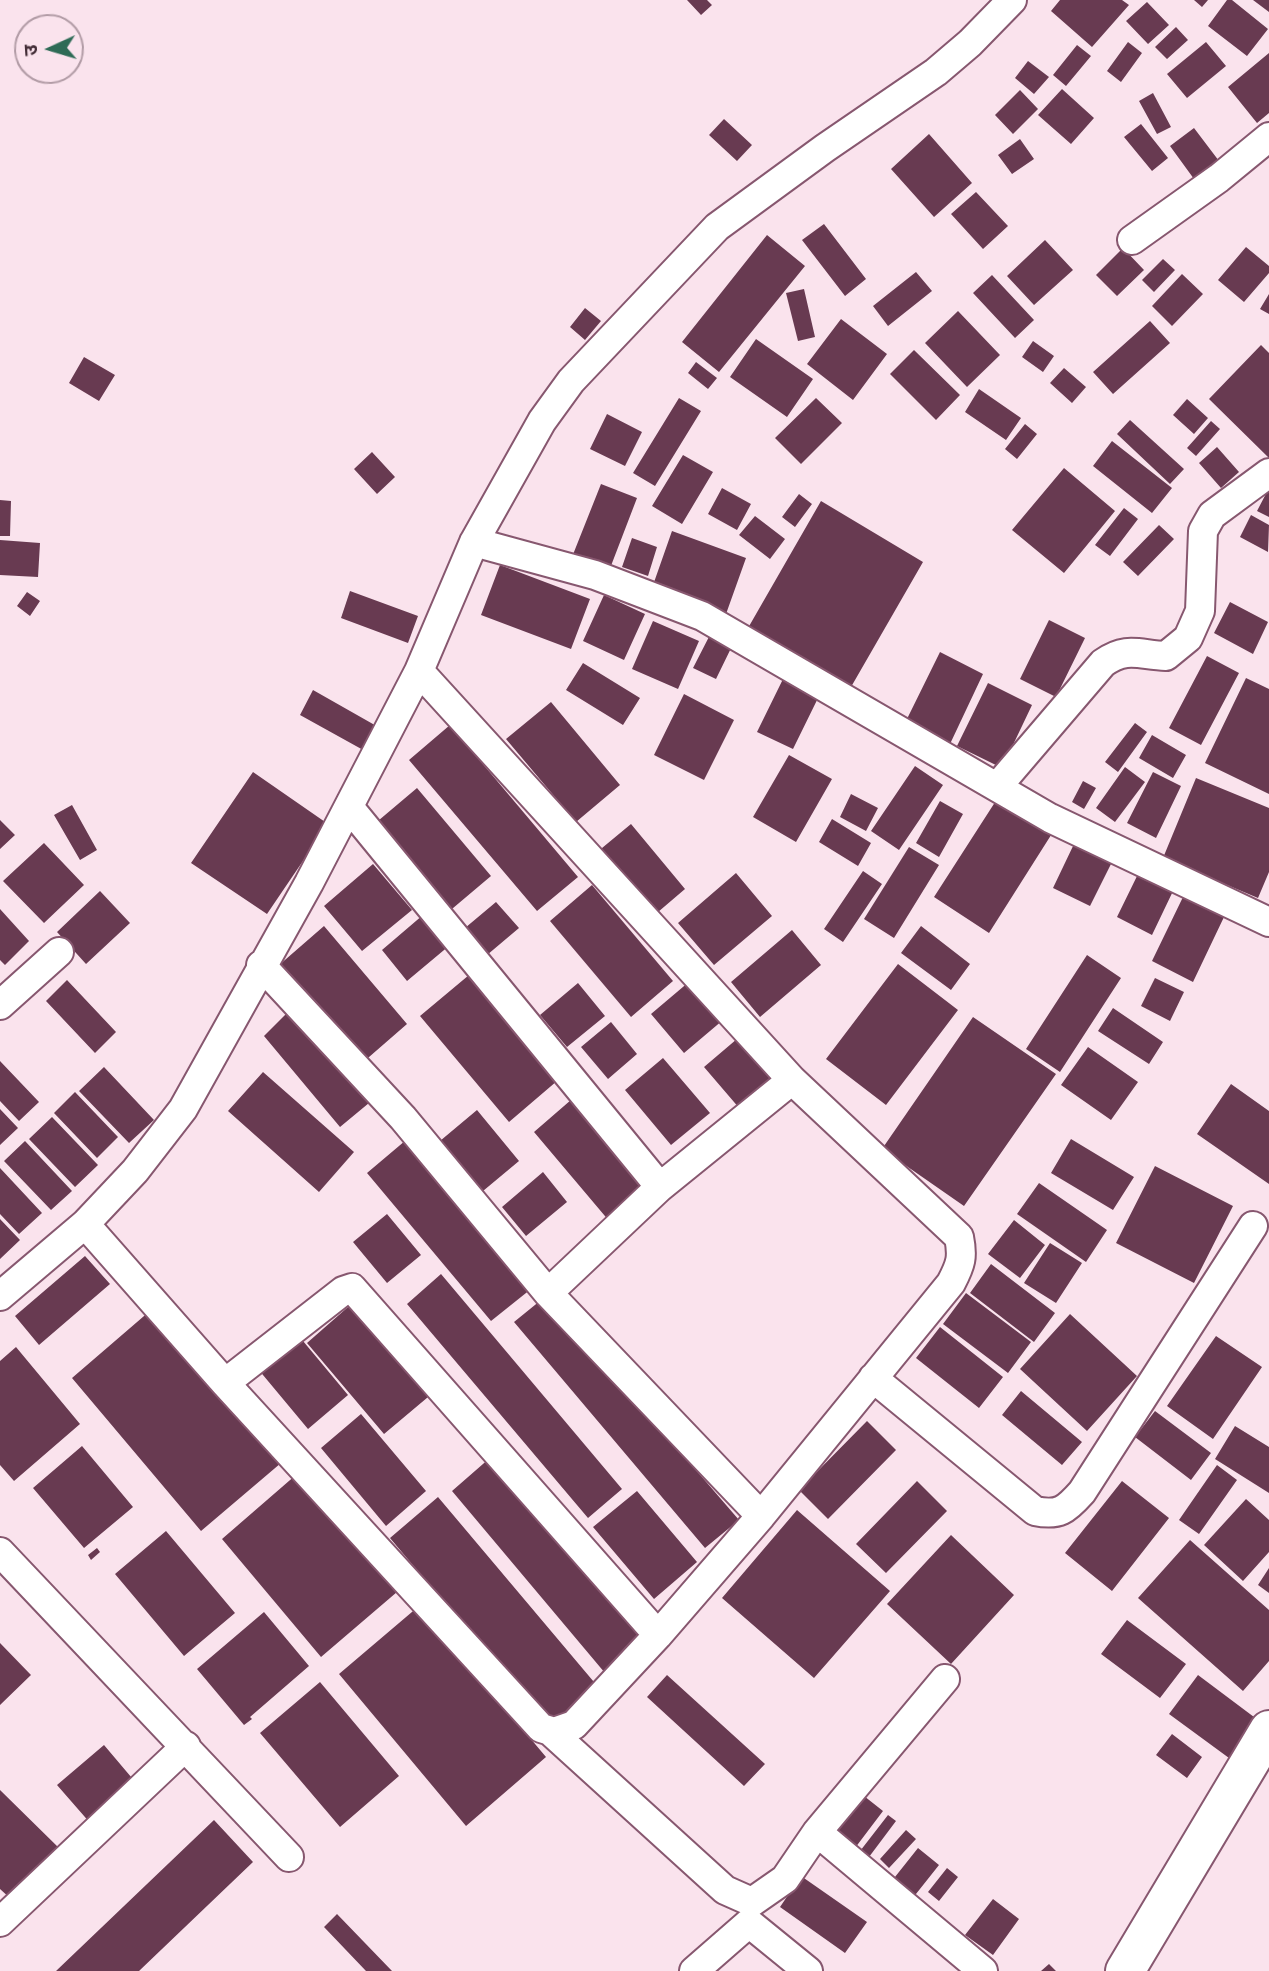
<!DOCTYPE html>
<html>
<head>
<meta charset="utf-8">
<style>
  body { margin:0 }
  #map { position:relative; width:1269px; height:1971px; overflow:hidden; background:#fae3ed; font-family:"PT Serif","Noto Sans Devanagari",serif }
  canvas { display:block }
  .north { position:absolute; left:14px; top:14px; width:70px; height:70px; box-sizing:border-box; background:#fae3ed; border:2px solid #b19ba5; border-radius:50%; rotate:266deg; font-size:19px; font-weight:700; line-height:28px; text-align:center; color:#442e38 }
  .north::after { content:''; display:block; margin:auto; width:24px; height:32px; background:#2e6b56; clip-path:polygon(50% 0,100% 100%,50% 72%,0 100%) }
</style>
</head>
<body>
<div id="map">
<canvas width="1269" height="1971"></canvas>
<div class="north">उ</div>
</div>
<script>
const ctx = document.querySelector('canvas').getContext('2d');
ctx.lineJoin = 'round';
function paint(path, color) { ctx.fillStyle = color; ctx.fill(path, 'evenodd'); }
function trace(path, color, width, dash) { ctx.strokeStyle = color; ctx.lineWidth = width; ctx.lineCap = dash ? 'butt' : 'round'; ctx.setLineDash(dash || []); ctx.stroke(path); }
paint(new Path2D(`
  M687,0H707L712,5L701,15Z
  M1060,0H1122L1129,5L1092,47L1051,11Z
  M1194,0H1208L1202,7Z
  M1227,0H1232L1268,29L1247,56L1208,26Z
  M1253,0H1269V12Z
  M1147,2L1169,25L1148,44L1126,21Z
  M1176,27L1188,40L1167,59L1155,47Z
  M1128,42L1142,53L1121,82L1107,71Z
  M1206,42L1226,66L1187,98L1167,74Z
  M1077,45L1091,56L1066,86L1053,75Z
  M1269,53V113L1257,123L1228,87Z
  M1028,61L1049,77L1034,94L1015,78Z
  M1062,89L1094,118L1071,144L1038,115Z
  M1020,90L1038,109L1013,134L995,115Z
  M1153,93L1171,127L1157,134L1139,101Z
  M724,119L752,145L737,161L709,135Z
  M1141,124L1168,158L1152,171L1124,137Z
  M1194,128L1219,161L1194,179L1170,146Z
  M929,134L972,183L934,217L891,169Z
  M1020,139L1034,159L1012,174L998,155Z
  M976,192L1008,226L983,249L951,214Z
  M824,224L866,279L845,296L802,240Z
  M767,235L805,266L719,372L682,342Z
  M1045,240L1073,270L1034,305L1007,276Z
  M1246,247L1269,266V273L1244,302L1218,280Z
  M1123,248L1144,270L1117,296L1096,275Z
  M1163,259L1175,270L1154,292L1142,280Z
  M916,272L932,291L888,326L873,306Z
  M1182,274L1203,294L1172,326L1152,306Z
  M992,275L1034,320L1015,338L973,293Z
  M804,289L815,337L798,341L786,293Z
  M1269,294V314L1260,309Z
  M585,308L601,321L585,340L570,327Z
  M958,311L1000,355L967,387L925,343Z
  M841,319L887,354L853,400L807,364Z
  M1150,321L1170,343L1113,394L1093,372Z
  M756,339L813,379L787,417L730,377Z
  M1033,341L1054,356L1043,372L1022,357Z
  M1261,345L1269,353V458L1209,399Z
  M914,350L960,395L936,420L890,374Z
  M84,357L115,375L99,401L69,383Z
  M696,362L717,378L708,389L688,373Z
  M1064,368L1086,387L1072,403L1050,383Z
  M979,389L1021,418L1006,440L965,412Z
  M679,398L701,411L655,486L633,473Z
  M816,398L842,423L801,464L775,438Z
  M1187,399L1208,418L1194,434L1173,415Z
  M607,414L642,432L625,466L590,449Z
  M1130,420L1184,469L1170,484L1117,434Z
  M1211,421L1220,429L1196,456L1187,448Z
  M1025,424L1037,434L1017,459L1005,449Z
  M1112,441L1172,488L1152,513L1093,466Z
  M1217,447L1239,472L1221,488L1199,463Z
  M372,452L395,477L377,494L354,469Z
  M683,455L713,472L682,524L652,506Z
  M1064,468L1115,511L1064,573L1012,530Z
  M601,484L637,498L609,571L572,557Z
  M722,488L751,504L737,530L708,514Z
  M1269,488V517L1257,511Z
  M799,494L812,504L795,527L782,517Z
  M0,500L11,501L10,536H0Z
  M821,501L923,562L851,687L748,628Z
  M1124,508L1138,519L1110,556L1095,545Z
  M1251,515L1269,525L1268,552L1240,537Z
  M755,516L785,539L770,559L739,535Z
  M1159,525L1174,539L1138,576L1123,562Z
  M672,531L746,558L726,614L652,588Z
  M632,538L657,547L648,576L622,567Z
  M0,540L40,543L38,577L0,575Z
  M500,565L590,599L571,649L481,615Z
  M350,591L418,616L408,643L341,618Z
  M27,592L40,601L30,616L17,606Z
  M604,595L645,614L624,660L583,641Z
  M1230,602L1268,622L1253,654L1214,633Z
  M1049,620L1085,638L1056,697L1020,679Z
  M653,621L699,641L678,689L632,669Z
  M713,629L735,640L716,679L693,668Z
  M940,652L983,674L950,744L905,723Z
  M1207,656L1239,673L1201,745L1169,728Z
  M583,663L640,698L623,725L566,690Z
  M784,677L820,694L793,749L757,732Z
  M1246,678L1269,689V794L1205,763Z
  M988,683L1032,705L1002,768L957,746Z
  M313,690L387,732L374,756L300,715Z
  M684,694L734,720L704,780L654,755Z
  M551,702L620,785L576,822L506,739Z
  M1135,723L1147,732L1118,772L1105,762Z
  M450,725L578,877L537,911L409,760Z
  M1152,735L1186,755L1173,778L1139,758Z
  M789,755L832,779L796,842L753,817Z
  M915,766L943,785L899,850L871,831Z
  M1125,767L1145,782L1115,822L1096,808Z
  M253,772L328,824L267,914L191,863Z
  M1153,772L1181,786L1156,838L1127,823Z
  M1196,778L1269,808V872L1258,898L1163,858Z
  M1083,781L1096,788L1084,809L1072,802Z
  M417,788L491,876L446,914L372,826Z
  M851,794L878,808L866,831L840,817Z
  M999,796L1053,832L989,933L934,897Z
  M940,801L963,814L939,857L916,843Z
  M72,805L97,850L80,860L54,815Z
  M832,819L871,843L858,866L819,842Z
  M0,820L15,835L0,849Z
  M631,824L685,889L651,918L596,853Z
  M44,843L84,885L44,923L3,881Z
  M1074,844L1112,862L1090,906L1053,888Z
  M909,847L939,865L894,938L864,919Z
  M373,864L412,910L362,951L324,906Z
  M863,871L882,884L843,942L824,929Z
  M1139,872L1174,889L1152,935L1117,917Z
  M736,873L772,916L714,965L678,923Z
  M592,885L673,981L631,1017L550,921Z
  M100,891L130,923L86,964L57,932Z
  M1183,897L1224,917L1193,982L1152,961Z
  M496,902L519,928L487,955L465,928Z
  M0,909L29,941L5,965L0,960Z
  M430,909L456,940L407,981L382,950Z
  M324,926L407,1024L361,1064L278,966Z
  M921,926L970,964L951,990L901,953Z
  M792,930L821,965L760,1017L731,982Z
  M1087,955L1121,978L1060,1072L1026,1049Z
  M898,964L958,1010L886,1105L826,1059Z
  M475,970L564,1075L509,1122L420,1016Z
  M1155,978L1184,992L1170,1021L1141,1006Z
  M67,980L116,1032L95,1053L46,1001Z
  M690,981L723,1020L684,1053L651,1014Z
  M578,983L605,1016L567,1047L540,1015Z
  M293,1007L375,1098L340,1127L264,1036Z
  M1113,1008L1163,1042L1149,1064L1098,1031Z
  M973,1017L1056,1074L964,1206L882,1149Z
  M611,1022L637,1054L608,1079L581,1047Z
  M744,1033L779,1075L740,1109L704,1067Z
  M1088,1047L1138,1082L1111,1120L1061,1085Z
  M663,1058L710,1113L671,1145L625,1090Z
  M0,1061L39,1102L19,1121L0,1101Z
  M104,1067L154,1120L129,1143L79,1091Z
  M263,1072L354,1152L319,1192L228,1111Z
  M1231,1084L1269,1111V1184L1197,1134Z
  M75,1092L118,1137L97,1158L54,1113Z
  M579,1093L655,1184L610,1222L534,1132Z
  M0,1109L18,1128L0,1145Z
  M477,1110L519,1161L483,1191L440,1141Z
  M52,1117L98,1165L75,1187L29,1139Z
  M412,1135L536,1285L491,1321L367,1173Z
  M1071,1139L1134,1177L1113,1210L1051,1173Z
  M25,1141L72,1191L51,1210L4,1161Z
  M1155,1166L1233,1206L1194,1283L1116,1243Z
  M0,1168L42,1213L19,1234L0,1214Z
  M543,1172L567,1202L526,1236L502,1207Z
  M1039,1183L1107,1230L1086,1262L1017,1214Z
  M387,1214L421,1255L387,1283L353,1242Z
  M0,1219L20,1240L0,1259Z
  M1014,1220L1045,1245L1020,1278L988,1254Z
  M1050,1243L1082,1263L1056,1303L1024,1283Z
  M85,1256L110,1284L39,1345L15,1316Z
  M991,1264L1055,1313L1034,1342L970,1293Z
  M441,1274L622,1489L588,1518L407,1304Z
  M966,1293L1031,1342L1008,1373L943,1324Z
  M546,1296L739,1520L705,1548L514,1322Z
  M356,1300L434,1392L384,1434L307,1343Z
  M151,1310L281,1463L201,1531L72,1378Z
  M1070,1314L1137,1376L1087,1431L1020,1369Z
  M940,1327L1003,1377L979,1408L916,1358Z
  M298,1335L348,1395L308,1429L258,1369Z
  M1216,1336L1262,1367L1213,1439L1167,1406Z
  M16,1347L80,1424L14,1481L0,1465V1361Z
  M1021,1391L1082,1442L1062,1465L1002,1415Z
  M1155,1411L1211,1453L1191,1480L1135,1437Z
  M361,1414L426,1491L386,1526L321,1448Z
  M867,1421L896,1450L828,1519L799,1490Z
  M1235,1426L1269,1447V1493L1215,1459Z
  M82,1446L133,1507L84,1548L33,1488Z
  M491,1457L644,1639L605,1673L452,1491Z
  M1217,1465L1237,1480L1199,1534L1179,1520Z
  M297,1474L397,1592L321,1657L222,1539Z
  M917,1481L947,1511L886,1573L856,1544Z
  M1122,1481L1169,1518L1112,1591L1065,1553Z
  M637,1491L697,1562L654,1599L593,1527Z
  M438,1497L599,1688L551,1729L390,1538Z
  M1246,1499L1269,1520V1552L1243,1581L1204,1545Z
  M797,1510L890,1591L814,1678L722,1598Z
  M166,1531L235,1613L184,1656L115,1574Z
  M951,1535L1014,1595L951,1664L887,1604Z
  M1190,1540L1269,1610V1661L1243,1691L1138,1598Z
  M97,1548L100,1552L91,1560L88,1555Z
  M1269,1568V1593L1258,1585Z
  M419,1606L546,1757L466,1826L339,1674Z
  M264,1612L309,1666L250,1717L252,1719L244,1725L197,1669Z
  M1127,1620L1186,1664L1160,1698L1101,1654Z
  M0,1643L31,1675L0,1705Z
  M667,1675L765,1764L744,1786L647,1697Z
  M1198,1675L1258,1720L1229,1758L1169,1714Z
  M320,1682L399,1776L340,1827L260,1733Z
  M1172,1734L1202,1757L1187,1778L1156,1755Z
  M104,1745L137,1784L91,1824L57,1785Z
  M0,1790L59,1848L11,1899L0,1889Z
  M864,1796L883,1811L855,1848L835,1833Z
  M888,1815L896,1821L866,1861L857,1855Z
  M214,1820L253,1862L139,1971H56Z
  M906,1830L916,1839L889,1868L880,1859Z
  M918,1848L939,1865L912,1899L891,1882Z
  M947,1868L958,1877L939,1901L928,1892Z
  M801,1876L867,1922L845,1953L780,1907Z
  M993,1899L1019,1919L993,1955L965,1935Z
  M337,1914L392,1971H366L324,1927Z
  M1049,1964L1056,1971H1041Z`), '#683a51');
const street = new Path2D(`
  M1132,240L1219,178L1269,137
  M474,542L595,575L702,616L1050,818L1269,922
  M997,787L1103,663C1127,646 1139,655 1166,656L1188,638L1200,611L1203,531L1212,515L1269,473
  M349,807L660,1187
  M261,965L403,1118L548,1293L761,1516L951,1283C961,1264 963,1257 959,1237L792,1080L419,671
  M0,1005L59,952
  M85,1224L225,1383L541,1728L554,1732L574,1725L658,1635L761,1516
  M548,1293L660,1187L792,1080
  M0,1296L85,1224L135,1171L183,1109L309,883L419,671L474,542L542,421L571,381L717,227L825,148L936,72L970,43L1012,0
  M873,1378L1035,1511C1059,1516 1066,1510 1082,1492L1253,1226
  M225,1383L343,1291L352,1288L658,1635
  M0,1552L289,1857
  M550,1731L725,1890L752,1902L785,1879L817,1832L945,1679
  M817,1832L983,1971
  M0,1922L186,1746
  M694,1971L749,1923L808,1971`);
const secondary = new Path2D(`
  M1125,1971L1269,1730`);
trace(street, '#87576f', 32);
trace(secondary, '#87576f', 42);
trace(street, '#fff', 28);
trace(secondary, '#fff', 38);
</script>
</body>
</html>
